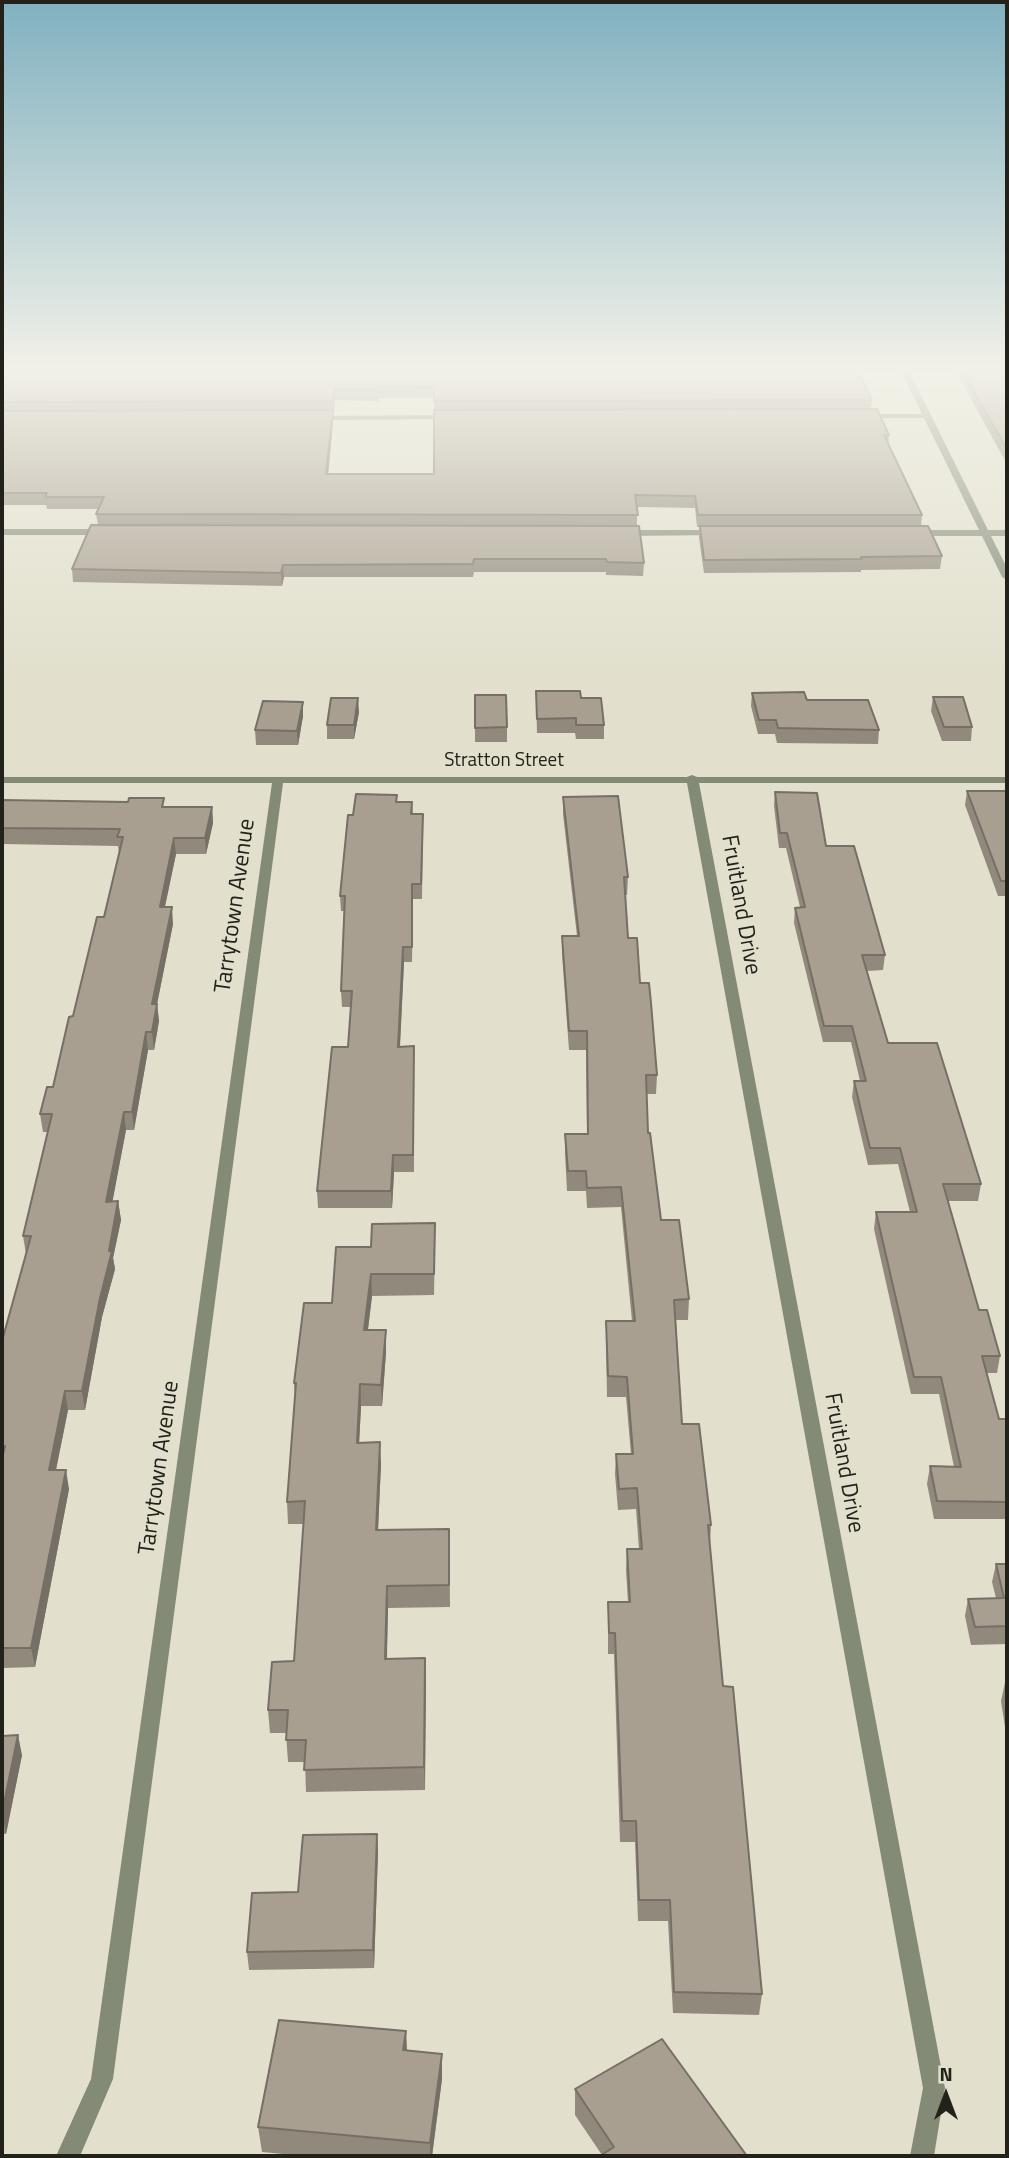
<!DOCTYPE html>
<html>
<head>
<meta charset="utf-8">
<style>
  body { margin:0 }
  #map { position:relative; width:1009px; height:2158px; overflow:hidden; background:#e2e0cd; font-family:"Titillium Web",sans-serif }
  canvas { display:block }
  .frame { position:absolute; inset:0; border:4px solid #22211a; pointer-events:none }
  .north { position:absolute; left:911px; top:2060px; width:70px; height:70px; -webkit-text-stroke:5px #e2e0cd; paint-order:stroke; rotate:0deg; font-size:19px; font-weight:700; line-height:28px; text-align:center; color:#22211a }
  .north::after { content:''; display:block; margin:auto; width:24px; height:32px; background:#22211a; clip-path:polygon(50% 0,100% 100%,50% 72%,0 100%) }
</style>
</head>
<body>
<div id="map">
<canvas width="1009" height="2158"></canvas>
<div class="frame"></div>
<div class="north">N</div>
</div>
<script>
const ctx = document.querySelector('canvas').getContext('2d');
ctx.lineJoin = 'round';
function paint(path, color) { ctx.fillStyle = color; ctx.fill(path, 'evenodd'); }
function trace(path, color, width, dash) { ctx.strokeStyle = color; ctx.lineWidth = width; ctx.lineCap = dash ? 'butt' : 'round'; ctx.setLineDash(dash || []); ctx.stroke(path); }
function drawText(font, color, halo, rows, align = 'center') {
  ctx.font = font + ' "Titillium Web",sans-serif'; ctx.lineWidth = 6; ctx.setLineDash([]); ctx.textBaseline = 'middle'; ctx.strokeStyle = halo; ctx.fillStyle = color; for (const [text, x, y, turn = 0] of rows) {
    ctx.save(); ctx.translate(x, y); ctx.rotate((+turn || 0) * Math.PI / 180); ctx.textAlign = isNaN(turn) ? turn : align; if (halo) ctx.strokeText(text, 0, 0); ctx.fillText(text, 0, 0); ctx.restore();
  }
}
paint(new Path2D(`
  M901,371H909L988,530H1007V536H991L1007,568V580L1002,577L982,536H913L908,533L913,530H979L924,418H861L857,416L861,414H922Z
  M452,415H455V419L315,420L311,418L315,416Z
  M2,529H105L110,532L105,535H2Z
  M718,530L721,531V535L623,536L618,533L623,530Z
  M692,775L697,777H1007V783H699L945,2088L934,2156H910L923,2088L687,783H283L113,2079L80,2156H56L91,2079L272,783H2V777H687Z`), '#838a75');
paint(new Path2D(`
  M956,371H1007V464L978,412Z
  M2,372L872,400L871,409L889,435L888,444L922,515L921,526L942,556L940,569L861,570V572L704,573L699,538V527H697L695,508L637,507V526L644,563L643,576L606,575V572H474L473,577H284L282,586L73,582L72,569L98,525L96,514L98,509H47L46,505H2ZM379,398H434V474H328L333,422V413H334L335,400L378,401Z
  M536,691L581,698L604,725V739H576L575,733H537Z
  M752,693L807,700L879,730L878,744L777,743L775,734H758L751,706Z
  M475,695L507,727V742H475Z
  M933,697L972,727L971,741H942L931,711Z
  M303,702V716L298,745H256L255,730Z
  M359,712L354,739H327V725Z
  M967,791H1007V899L1006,896H998L965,805Z
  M775,792L826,846L885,955L883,970L867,971L888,1043L981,1184L978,1201H948L979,1310L1000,1356L997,1373H986L999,1419H1007V1519H934L927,1484L930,1466L954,1467L939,1394H911L874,1229L876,1212H910L898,1164L868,1165L852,1097L854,1081H860L851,1042H823L794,923L795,908L800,907L786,848H779L774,806Z
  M397,795V802H412L413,814L423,829L422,899H413L412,962H404L400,1047L414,1062V1172H394L392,1208H318L317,1191L348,1047L351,1007H342L341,991L344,911H341L340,896L353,815Z
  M563,797L628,877L627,895H625L628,938L640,983L657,1075L656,1094H647L648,1133L661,1220L689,1299L688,1320H676L682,1424L711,1525L710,1543L723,1686L762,1994L759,2015L673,2013L668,1921H638L635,1842H620L614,1654H608V1602H628L626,1570L627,1549H639L636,1509L618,1510L615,1474L616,1454H631L626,1397H607L606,1341V1321H632L621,1207L587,1208L586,1191H567L565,1153V1134H587L586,1050H569L562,954V936H577L563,814Z
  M2,800L165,807H212L213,823L206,854H176L165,907L173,924L157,1004L159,1021L154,1050H148L134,1130H126L112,1202L118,1201L121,1220L113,1258L115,1269L102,1317L85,1410H68L56,1470L69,1489L35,1667L3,1668L2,1674V1341L26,1254L23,1236L48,1132H43L40,1114L53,1087L73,1016L104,917L119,853L118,846L2,844Z
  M435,1244L434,1295L372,1296L368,1330H386V1352L382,1406H361L359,1443L381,1464L378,1530L449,1529L450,1607L388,1608L387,1659L425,1658V1790L306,1792L305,1762H288L286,1733H270L268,1710L294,1661L304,1524H288L287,1502L295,1398L294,1383L332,1303L371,1247Z
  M996,1564H1007V1644L971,1645L965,1616L968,1599L996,1598L992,1582Z
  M1006,1678H1007V1740L1001,1701Z
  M2,1736L22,1755L6,1834H2Z
  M377,1834L378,1852L374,1968L249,1970L247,1952L298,1892Z
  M406,2031L407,2051L442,2054V2079L432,2156H304L262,2152L258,2127Z
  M575,2089L747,2156L602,2155L575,2115Z`), '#91897c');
paint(new Path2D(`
  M333,410V422L327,486L326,474Z
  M283,565L284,577L282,586L281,573Z
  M358,698L359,712L354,739V725Z
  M303,702V716L298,745L297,731Z
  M212,807L213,823L206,854L205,838Z
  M174,838L176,854L161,924L160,907Z
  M172,907L173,924L157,1004L159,1021L154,1050L152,1032V1004Z
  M403,947L404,962L399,1063L398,1047Z
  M146,1032L148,1050L134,1130L132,1112Z
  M124,1112L126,1130L109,1220L106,1202Z
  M393,1155L394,1172L392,1208L391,1191Z
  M118,1201L121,1220L113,1258L115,1269L102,1317L85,1410L82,1391Z
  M371,1274L372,1296L365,1352L364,1330Z
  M386,1330V1352L382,1406L381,1385Z
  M360,1384L361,1406L358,1465L357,1443Z
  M65,1391L68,1410L52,1489L49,1470Z
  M380,1442L381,1464L377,1552L376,1530Z
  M66,1470L69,1489L35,1667L31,1648Z
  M387,1586L388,1608L386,1682L385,1659Z
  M425,1658L426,1681L425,1790L424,1767Z
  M18,1735L22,1755L6,1834L2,1813Z
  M377,1834L378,1852L374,1968L373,1950Z
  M406,2031L407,2057L403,2050Z
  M442,2054V2079L432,2156H430V2143Z`), '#766f65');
const building = new Path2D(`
  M3,371H858L872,400L434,401V387L378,386L377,389H335L333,401L2,402V372Z
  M963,371H1007V449L979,401Z
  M877,409L889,435H884L922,515H698L695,496L635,495L638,515L96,514L104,497H45L47,493H2V411L333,410L326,474H434V410Z
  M91,525L639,526L644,563L607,562L606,559H474L473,564L283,565L281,573L72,569Z
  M700,526H928L942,556L861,557L862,559L704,560Z
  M536,691H580L581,698H601L604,725H576V718L537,719Z
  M804,692L807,700H868L879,730L778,728L776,720H759L752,693Z
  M475,695H506L507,727L475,728Z
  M933,697H963L972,727H944Z
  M331,698H358L354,725H327Z
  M263,701L303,702L297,731L255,730Z
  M967,791H1007V881H1001Z
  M775,792L817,793L826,846H854L885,955H862L888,1043H937L981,1184H943L979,1310H987L1000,1356H982L999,1419H1007V1502L937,1501L930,1466L961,1467L941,1377H914L876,1212H917L900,1148H870L854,1081H866L852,1026H824L795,908L805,907L787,833H780Z
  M356,794L397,795L396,802H412L411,814H423L421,884H412V947H403L398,1047L414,1046L413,1155H393L391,1191H317L332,1047H348L352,991H341L345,896H340L348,815H353Z
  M618,796L628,877H624L628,938H637L640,983H649L651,1003L657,1075H646L648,1133H650L661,1220H679L689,1299L674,1300L682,1424H699L711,1525H708L723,1686L733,1687L762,1994L674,1992L670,1900H639L636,1821H622L615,1633H609L608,1602H630L627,1549H642L637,1488L619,1489L616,1454H633L627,1377L608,1376L606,1321H635L621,1187L587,1188L586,1171H568L565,1134H588L587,1031H569L562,936H579L563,797Z
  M129,798H164L162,807H212L205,838H174L160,907H172L152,1004H157L152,1032H146L132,1112H124L106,1202L118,1201L109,1251H112L100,1298L82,1391H65L49,1470H66L31,1648H2V1459L5,1446H2V1341L31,1236H23L52,1114H40L47,1087H53L69,1017L73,1016L97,917H104L123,837H117L120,829L2,828V800L128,802Z
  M435,1223L434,1274H371L364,1330H386L381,1385L360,1384L357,1443L380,1442L376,1530L449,1529V1585L387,1586L385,1659L425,1658L424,1767L304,1770L306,1740H286L288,1710H268L272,1662L294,1661L305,1501L287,1502L296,1383H294L304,1303H332L336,1247H371L372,1224Z
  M996,1564H1007V1626L975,1627L968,1599L1004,1598Z
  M18,1735L2,1813V1736Z
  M377,1834L373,1950L247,1952L252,1893L298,1892L303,1835Z
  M279,2020L406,2031L403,2050L442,2054L430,2143L258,2127Z
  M662,2039L747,2156H600L614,2147L575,2089Z`);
paint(building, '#a99f90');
trace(building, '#766f65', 2);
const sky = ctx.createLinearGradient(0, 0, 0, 673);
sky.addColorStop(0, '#80b1c0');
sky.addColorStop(0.55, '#f2f1e8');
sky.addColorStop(1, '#f2f1e800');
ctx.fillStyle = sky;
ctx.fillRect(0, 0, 1009, 673);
drawText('19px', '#22211a', '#e2e0cd', [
  ["Stratton Street",504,761]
]);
drawText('23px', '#22211a', '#e2e0cd', [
  ["Fruitland Drive",740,905,80],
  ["Tarrytown Avenue",236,906,-82],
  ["Fruitland Drive",843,1463,80],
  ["Tarrytown Avenue",160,1468,-82]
]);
</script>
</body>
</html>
